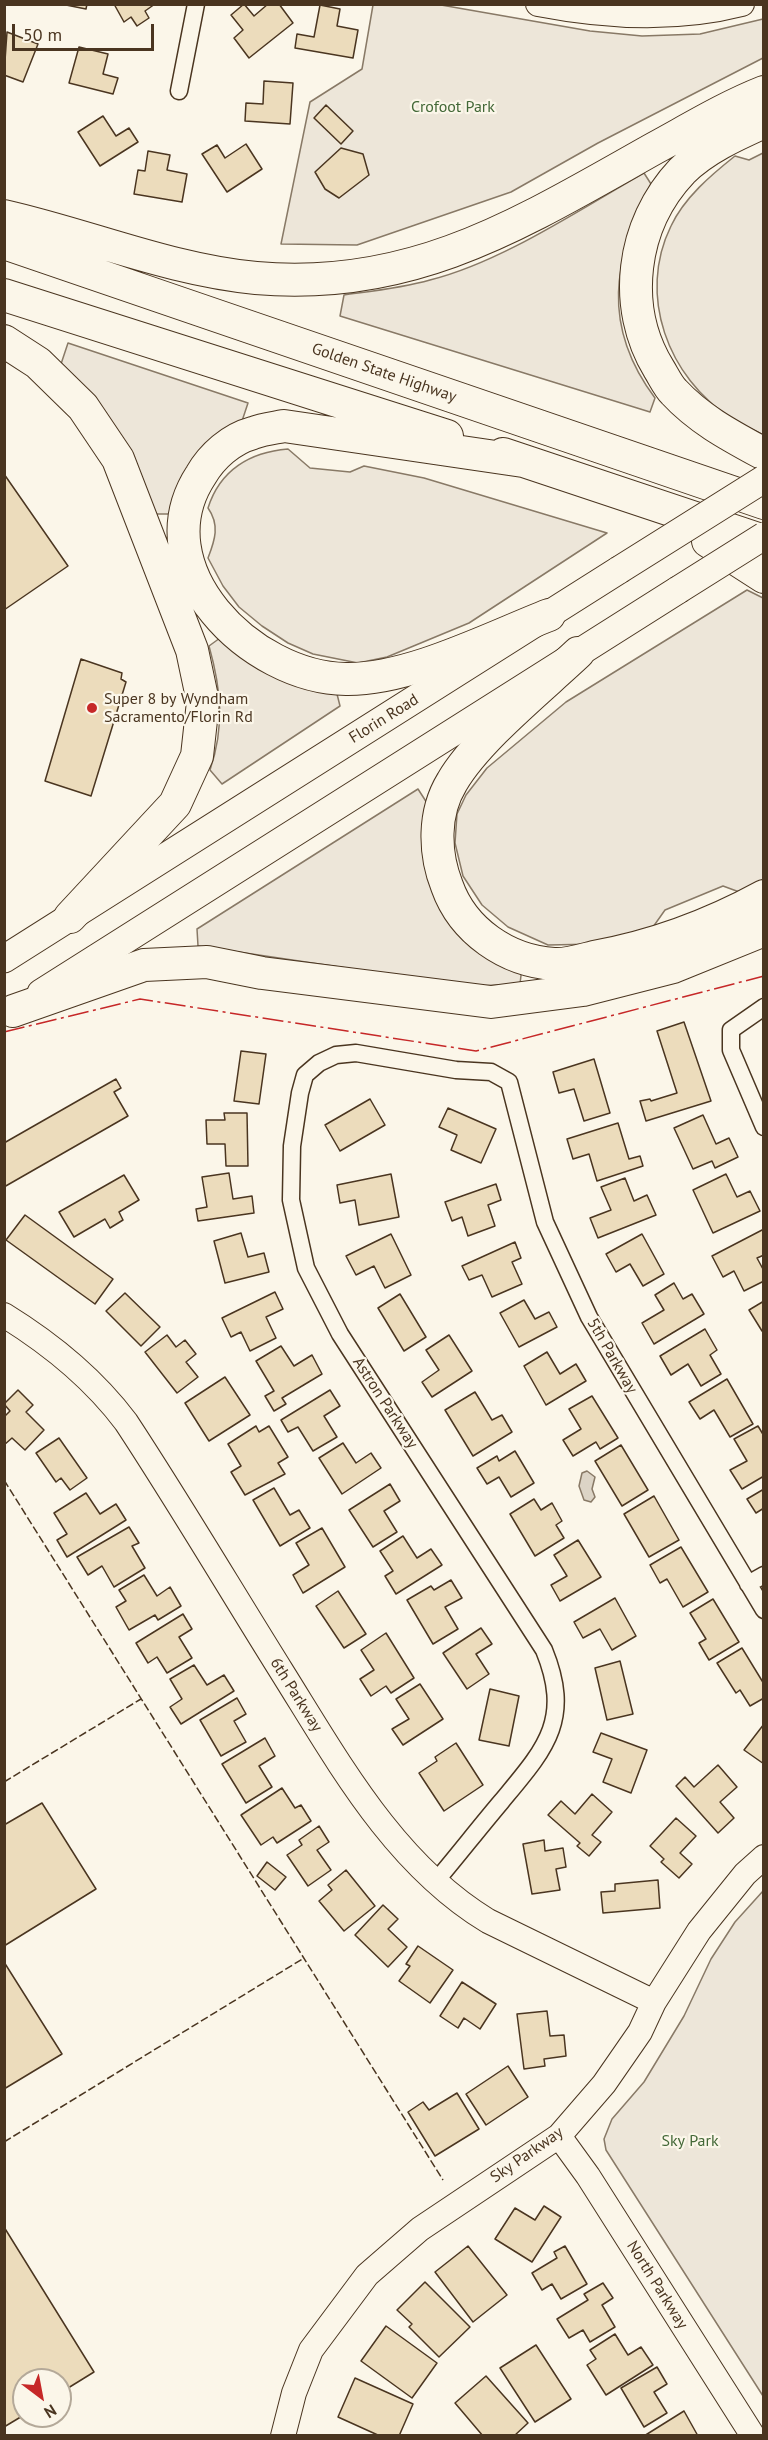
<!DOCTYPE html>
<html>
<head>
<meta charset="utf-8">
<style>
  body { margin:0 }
  #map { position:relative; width:768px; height:2440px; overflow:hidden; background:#fbf6e9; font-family:"PT Sans",sans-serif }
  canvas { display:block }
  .frame { position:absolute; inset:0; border:6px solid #4a3520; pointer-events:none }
  .north { position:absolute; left:12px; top:2368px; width:60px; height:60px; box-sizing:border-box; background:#fbf6e9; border:2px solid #b4a999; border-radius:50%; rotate:148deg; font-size:16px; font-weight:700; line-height:24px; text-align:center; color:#4a3520 }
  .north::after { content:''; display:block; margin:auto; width:21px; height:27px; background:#c62828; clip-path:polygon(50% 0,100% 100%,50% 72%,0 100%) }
  .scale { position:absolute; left:12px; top:24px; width:142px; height:27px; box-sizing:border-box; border:3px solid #4a3520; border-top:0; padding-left:8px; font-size:18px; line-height:21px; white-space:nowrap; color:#4a3520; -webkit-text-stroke:4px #fbf6e9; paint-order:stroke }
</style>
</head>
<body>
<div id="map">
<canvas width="768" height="2440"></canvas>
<div class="frame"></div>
<div class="north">N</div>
<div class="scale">50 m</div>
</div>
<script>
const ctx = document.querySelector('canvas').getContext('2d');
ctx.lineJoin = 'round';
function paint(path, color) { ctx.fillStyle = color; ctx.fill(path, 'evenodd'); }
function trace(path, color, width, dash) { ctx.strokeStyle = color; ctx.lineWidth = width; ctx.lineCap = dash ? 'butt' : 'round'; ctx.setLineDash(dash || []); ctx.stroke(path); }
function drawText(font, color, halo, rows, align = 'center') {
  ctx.font = font + ' "PT Sans",sans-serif'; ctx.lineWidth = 4.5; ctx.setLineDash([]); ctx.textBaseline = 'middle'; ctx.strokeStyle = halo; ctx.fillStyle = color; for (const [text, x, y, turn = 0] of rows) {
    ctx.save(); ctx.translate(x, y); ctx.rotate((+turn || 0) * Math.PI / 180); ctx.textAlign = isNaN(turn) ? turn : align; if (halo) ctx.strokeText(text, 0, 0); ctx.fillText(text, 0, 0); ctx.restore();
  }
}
const green = new Path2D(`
  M373,5H441L590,31L642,36L700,34L763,19V58L598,143L511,192L357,245L281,244L310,102L362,69Z
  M763,153V435C753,429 741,425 731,418C668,378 637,295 671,226C684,198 711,175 735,156L749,160Z
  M644,173L651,184C613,260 601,326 655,398L650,412L340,316L344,295C373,291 402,288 430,280C502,262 580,209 644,173Z
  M68,343L248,403L241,424L174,514H155L61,364Z
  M288,449L310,468L350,472L364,466L424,478L607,533L469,623L387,657L358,663L313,654L288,643L262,626L239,607L223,586L208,558C215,540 220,525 208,508C220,470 250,452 288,449Z
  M747,590L763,598V881L742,893L723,886L665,910L653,927L597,944L548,945L508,927L482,905L463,876L455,843L457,814L466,795L487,768L566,702Z
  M220,638L336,690L340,706L222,784L210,770C225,726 221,689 209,646Z
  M418,789L427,803L424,843L522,967L520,984L477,986L427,980L198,946L197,929Z
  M763,1891V2396L606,2150L604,2139L612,2119L644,2082L684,2016L711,1959L735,1922Z`);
paint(green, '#ede6d9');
trace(green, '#887966', 1.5);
const water = new Path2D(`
  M587,1471L595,1477L592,1489L595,1497L591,1502L584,1500L579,1486L582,1473Z`);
paint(water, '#dcd4c6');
trace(water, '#887966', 1.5);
const building = new Path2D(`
  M61,4H87L86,9Z
  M114,4H155L145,11L149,18L137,26L131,17L124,22Z
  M244,4L254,16L268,4H279L293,23L249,58L234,38L243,30L231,15Z
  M320,5L340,9L337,26L358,30L353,58L295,48L297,34L314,37Z
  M7,32L38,44L23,82L4,75Z
  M79,47L108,54L103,74L118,78L113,94L69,83Z
  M264,81L293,83L290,124L245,121L246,103L263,104Z
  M326,105L353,131L341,144L314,118Z
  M103,116L116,136L129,128L138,142L100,166L78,132Z
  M246,144L262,169L227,192L202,154L217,145L225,158Z
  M341,148L363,154L369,175L339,198L325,189L315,172Z
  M148,151L170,155L167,170L187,174L182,202L134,194L138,170L145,171Z
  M4,474L68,566L4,610Z
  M81,659L122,673L121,679L126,682L91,796L45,781Z
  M684,1022L711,1101L646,1121L640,1101L650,1099L651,1101L677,1093L657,1031Z
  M241,1051L266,1054L259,1104L234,1101Z
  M594,1059L610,1113L584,1121L574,1089L559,1093L553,1072Z
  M116,1079L121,1088L114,1092L128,1116L4,1187V1143Z
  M370,1099L385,1125L340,1151L325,1125Z
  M448,1108L496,1129L481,1163L451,1150L457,1135L439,1127Z
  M224,1113H247L248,1166H226L225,1144H207L206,1120H225Z
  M703,1115L716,1144L729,1138L738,1157L715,1168L712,1161L693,1169L674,1128Z
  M618,1123L629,1159L640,1156L643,1166L597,1181L589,1154L573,1159L567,1139Z
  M229,1173L233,1199L252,1196L254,1213L198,1221L196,1209L207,1207L202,1177Z
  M391,1174L399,1217L359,1225L355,1200L340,1203L337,1185Z
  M726,1174L737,1197L750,1191L760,1211L713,1233L693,1190Z
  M124,1175L139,1200L119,1212L123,1220L110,1228L105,1219L74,1237L59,1212Z
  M625,1178L634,1201L647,1195L656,1215L598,1238L590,1218L611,1210L601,1187Z
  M496,1184L501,1200L488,1205L495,1226L468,1236L462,1217L452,1221L445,1202Z
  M25,1215L113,1279L95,1304L6,1240Z
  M764,1229V1255L757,1258L764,1271V1281L744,1291L734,1271L723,1277L712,1256Z
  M241,1233L248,1257L264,1253L269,1272L225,1283L214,1241Z
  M391,1234L411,1275L385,1288L374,1266L356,1275L346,1256Z
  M642,1234L664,1274L643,1286L630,1264L616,1272L606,1254Z
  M515,1242L521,1258L512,1262L522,1284L492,1297L482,1275L469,1280L462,1266Z
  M674,1283L683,1299L692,1294L704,1314L654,1344L642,1323L664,1310L655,1295Z
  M275,1292L283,1309L266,1317L276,1338L250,1351L241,1332L231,1337L222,1318Z
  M125,1293L160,1327L141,1346L106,1311Z
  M400,1294L426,1337L404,1351L378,1308Z
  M524,1300L535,1319L549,1312L557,1327L519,1347L500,1313Z
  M764,1301V1330L762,1331L749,1310Z
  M705,1329L717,1350L710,1355L721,1374L701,1386L688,1364L671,1375L660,1356Z
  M167,1335L176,1347L185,1340L196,1354L186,1362L198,1377L177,1393L145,1352Z
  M449,1335L472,1371L432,1397L422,1382L439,1370L426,1350Z
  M281,1346L294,1366L312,1355L322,1374L282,1398L286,1404L274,1411L265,1396L274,1391L256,1361Z
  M547,1352L560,1374L576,1364L586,1381L546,1405L524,1366Z
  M225,1377L250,1415L209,1441L185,1403Z
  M727,1379L753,1424L730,1437L714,1410L700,1419L689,1402Z
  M18,1390L33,1405L26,1412L44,1430L25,1450L12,1438L4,1445V1417L10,1411L4,1404Z
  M330,1390L340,1406L324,1416L337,1437L313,1451L298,1427L288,1432L281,1420Z
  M475,1392L492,1420L502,1415L512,1432L473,1456L445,1410Z
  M592,1396L618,1438L600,1449L596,1442L573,1456L563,1440L581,1429L569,1409Z
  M256,1426L259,1432L269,1426L288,1457L278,1463L285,1474L245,1495L231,1472L241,1466L228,1444Z
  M758,1426L764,1436V1476L742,1489L730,1470L747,1461L734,1439Z
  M59,1438L87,1478L70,1490L61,1478L56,1482L36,1453Z
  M343,1443L356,1463L371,1453L381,1468L342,1494L319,1458Z
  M621,1445L648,1490L622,1506L595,1461Z
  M515,1451L534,1483L511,1497L499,1477L487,1484L477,1468L497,1456L499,1461Z
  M390,1484L400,1501L384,1511L397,1532L373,1547L349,1510Z
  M274,1488L290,1515L299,1510L310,1528L280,1546L253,1500Z
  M764,1489V1508L756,1513L747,1499Z
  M86,1493L100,1514L116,1504L126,1520L67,1557L57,1540L67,1534L54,1513Z
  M654,1496L679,1540L649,1557L624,1514Z
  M534,1499L541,1510L552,1503L562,1521L556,1525L564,1538L535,1556L510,1514Z
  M129,1527L139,1543L132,1546L145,1568L114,1587L102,1566L88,1575L77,1557Z
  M322,1528L345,1567L303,1593L293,1575L309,1565L296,1543Z
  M403,1536L417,1558L431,1549L442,1565L396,1594L385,1576L393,1571L380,1551Z
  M578,1540L601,1577L560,1601L551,1585L567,1576L554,1555Z
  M681,1547L708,1592L683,1607L667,1579L660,1583L650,1565Z
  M144,1575L157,1596L170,1587L181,1606L158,1620L155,1615L129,1630L116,1607L126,1601L119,1590Z
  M451,1580L462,1598L445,1607L458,1629L433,1644L407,1600L431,1586L434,1590Z
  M338,1591L366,1634L344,1648L316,1606Z
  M615,1598L636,1636L612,1650L600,1629L583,1638L574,1622Z
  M713,1599L739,1642L709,1660L699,1643L706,1639L690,1613Z
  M183,1614L192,1629L179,1637L192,1658L167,1673L157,1657L148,1663L136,1643Z
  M481,1628L492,1644L476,1654L489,1674L467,1689L443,1653Z
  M386,1633L414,1678L391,1693L386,1686L371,1696L360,1679L374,1670L361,1650Z
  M742,1648L764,1684V1698L750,1706L740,1690L736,1693L717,1663Z
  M620,1661L633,1714L607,1720L595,1668Z
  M194,1665L207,1685L224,1675L234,1691L181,1724L170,1707L182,1699L170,1679Z
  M420,1684L443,1719L403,1745L392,1729L409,1719L396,1699Z
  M490,1689L519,1696L509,1746L479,1740Z
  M237,1698L246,1714L234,1721L246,1742L221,1756L200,1720Z
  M764,1724V1764L744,1750Z
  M601,1733L647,1750L631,1793L603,1782L612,1759L593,1752Z
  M265,1738L275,1756L259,1766L272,1787L246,1803L222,1764Z
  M456,1743L483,1785L444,1811L419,1773L437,1761L435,1757Z
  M718,1765L737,1787L720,1802L734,1818L718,1833L676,1786L685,1777L694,1787Z
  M282,1788L295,1808L301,1805L311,1821L277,1843L273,1837L261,1845L241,1815Z
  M592,1794L612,1812L592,1835L601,1842L589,1856L577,1846L580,1843L548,1815L561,1801L575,1814Z
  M42,1803L96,1889L4,1946V1825Z
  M676,1818L696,1836L680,1853L692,1864L679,1878L661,1862L664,1859L650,1846Z
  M319,1826L329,1842L317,1850L331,1870L308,1886L287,1855L302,1845L299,1840Z
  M544,1840L545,1851L563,1848L566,1867L556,1869L560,1890L532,1894L523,1844Z
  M267,1862L286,1877L275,1890L257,1876Z
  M346,1870L375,1906L344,1931L319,1901L332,1890L328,1885Z
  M658,1880L660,1908L603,1913L601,1892L615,1891V1884Z
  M383,1905L398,1919L388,1929L407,1947L388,1967L355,1935Z
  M418,1946L453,1970L430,2003L399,1981L410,1966L406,1964Z
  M4,1962L62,2054L4,2089Z
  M462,1982L496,2004L480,2029L464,2018L458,2028L440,2016Z
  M547,2011L550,2036L564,2035L566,2056L544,2059L545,2066L524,2069L517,2014Z
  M508,2066L528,2097L486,2125L466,2094Z
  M457,2093L479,2129L435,2156L408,2112L423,2102L429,2110Z
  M544,2206L561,2217L532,2262L495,2239L515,2208L535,2220Z
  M4,2227L94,2372L60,2393V2380H24V2415L4,2427Z
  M468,2246L507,2295L473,2322L435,2272Z
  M565,2246L587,2284L561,2299L552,2284L542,2290L532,2273L557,2258L554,2252Z
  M425,2282L470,2327L439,2357L409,2327L412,2324L397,2310Z
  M603,2283L613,2298L602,2305L615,2327L590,2342L583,2330L569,2338L557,2319L588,2300L584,2294Z
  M386,2326L437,2363L412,2398L361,2361Z
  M615,2334L628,2355L641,2347L653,2365L606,2395L587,2365L596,2359L590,2350Z
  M536,2345L571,2399L535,2422L500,2368Z
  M657,2367L667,2384L654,2392L667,2413L644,2427L621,2388Z
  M486,2376L528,2423L514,2436H483L455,2403Z
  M355,2378L413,2404L399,2436H380L338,2417Z
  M684,2411L698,2436H644Z`);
paint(building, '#ecdcbc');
trace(building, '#4a3520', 1.5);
const street = new Path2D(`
  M179,91L196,4
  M764,1007L731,1030V1050L764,1127
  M748,1584L764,1575
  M436,1881C458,1855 479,1828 501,1802C544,1750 573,1721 544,1650L340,1334L306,1268L291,1200L292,1146L300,1093L305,1075L319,1063L336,1055L356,1053L456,1070L491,1072L509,1082L545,1222L589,1317L764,1610`);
const secondary = new Path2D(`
  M538,4C605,17 676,21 742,4
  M4,1315C51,1344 93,1378 126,1422C180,1504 230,1589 282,1672C339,1763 394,1864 488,1921L654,2002
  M559,2136L588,2176L753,2436
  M283,2436L294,2393L311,2350L367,2275L420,2229L559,2136L604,2084L640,2032L654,2002L699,1931L745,1874L764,1857`);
const primary = new Path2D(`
  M4,959L619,570
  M41,993L678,590`);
const highway = new Path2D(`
  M764,122C735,135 704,149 682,171C631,225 621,307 659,369C664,377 668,386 674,392C700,420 731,436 764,454
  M4,216C88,235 170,270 256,278C414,292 523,222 655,148C690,129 726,107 764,92
  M4,243L764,503
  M4,295L447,436
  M4,341L38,363L83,407L118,459L192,650L203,702L197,756L175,804L70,917
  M503,454L764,541
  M523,461L284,426C274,428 263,429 253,433C231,439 212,456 201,475C140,568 251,678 346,679C409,680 490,638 549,615
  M708,541L764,577
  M578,653C541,688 477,739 452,782C433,813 434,853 447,886C463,931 507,961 554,964C566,965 582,960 594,957C655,946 709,926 764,896
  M13,1011L144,965L207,962L262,973L491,1002L583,990L673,967L764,930`);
trace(street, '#4a3520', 19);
trace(secondary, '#4a3520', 26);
trace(primary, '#4a3520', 29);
trace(highway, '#4a3520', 34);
trace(street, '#fbf6e9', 16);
trace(secondary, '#fbf6e9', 24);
trace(primary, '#fbf6e9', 27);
trace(highway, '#fbf6e9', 32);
const primaryBridge = new Path2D(`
  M619,570L764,479
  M678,590L764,536`);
trace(primaryBridge, '#4a3520', 29, []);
trace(primaryBridge, '#fbf6e9', 27);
trace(new Path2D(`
  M4,1480L443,2180
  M4,1782L141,1699
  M4,2142L304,1958`), '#4a3520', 1.5, [8, 3]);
trace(new Path2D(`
  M4,1032L140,999L476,1051L764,976`), '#c62828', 1.5, [21, 4.5, 3, 4.5]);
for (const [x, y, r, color] of [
  [92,708,6,"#c62828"]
]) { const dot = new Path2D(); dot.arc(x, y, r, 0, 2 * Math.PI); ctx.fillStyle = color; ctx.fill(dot); trace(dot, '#fbf6e9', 2); }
drawText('16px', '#436837', '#fbf6e9', [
  ["Crofoot Park",453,107],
  ["Sky Park",690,2141]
]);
drawText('16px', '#4a3520', '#fbf6e9', [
  ["Golden State Highway",384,373,19],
  ["Florin Road",384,719,-32],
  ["5th Parkway",612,1356,60],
  ["Astron Parkway",385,1403,57],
  ["6th Parkway",296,1695,58],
  ["Sky Parkway",527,2155,-35],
  ["North Parkway",657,2285,58]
]);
drawText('16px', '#4a3520', '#fbf6e9', [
  ["Super 8 by Wyndham",104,699],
  ["Sacramento/Florin Rd",104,717]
], 'left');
</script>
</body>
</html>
